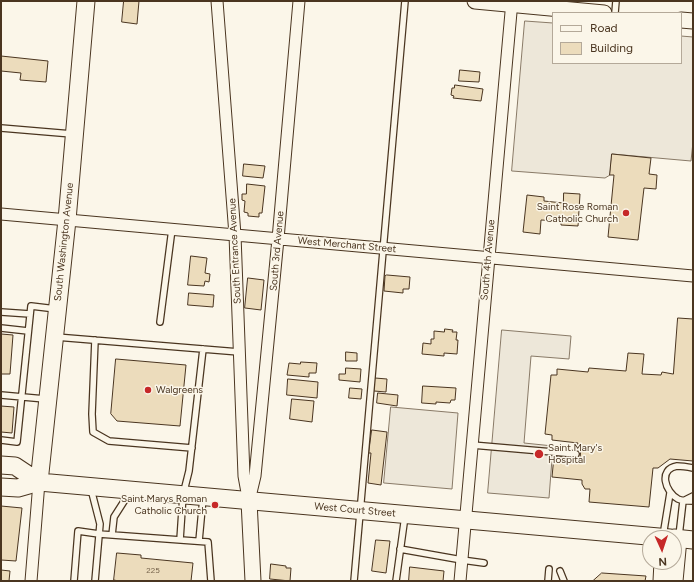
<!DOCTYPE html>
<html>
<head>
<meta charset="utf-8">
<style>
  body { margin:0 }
  #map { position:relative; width:694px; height:582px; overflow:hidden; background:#fbf6e9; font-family:Figtree,sans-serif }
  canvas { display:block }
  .frame { position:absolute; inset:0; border:2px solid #4a3520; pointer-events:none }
  .legend { position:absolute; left:552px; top:12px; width:130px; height:52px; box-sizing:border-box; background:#fbf6e9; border:1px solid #b4a999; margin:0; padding:5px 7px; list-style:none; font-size:12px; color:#4a3520 }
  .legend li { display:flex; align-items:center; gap:8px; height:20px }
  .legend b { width:20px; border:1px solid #b4a999 }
  .north { position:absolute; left:642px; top:530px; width:40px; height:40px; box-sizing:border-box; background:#fbf6e9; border:1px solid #b4a999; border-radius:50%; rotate:177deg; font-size:11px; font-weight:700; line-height:16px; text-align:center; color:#4a3520 }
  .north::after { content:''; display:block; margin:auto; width:14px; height:18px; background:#c62828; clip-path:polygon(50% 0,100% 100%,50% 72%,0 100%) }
</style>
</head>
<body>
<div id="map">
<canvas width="694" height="582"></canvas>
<div class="frame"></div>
<ul class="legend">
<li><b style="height:5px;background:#fbf6e9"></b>Road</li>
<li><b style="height:11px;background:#ecdcbc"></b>Building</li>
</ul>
<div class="north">N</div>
</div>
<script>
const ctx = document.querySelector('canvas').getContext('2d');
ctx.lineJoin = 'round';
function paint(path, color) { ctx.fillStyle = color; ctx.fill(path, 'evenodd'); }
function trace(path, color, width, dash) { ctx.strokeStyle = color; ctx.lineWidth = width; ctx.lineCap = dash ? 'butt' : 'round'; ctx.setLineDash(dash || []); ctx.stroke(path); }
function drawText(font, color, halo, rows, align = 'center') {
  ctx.font = font + ' Figtree,sans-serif'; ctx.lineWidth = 3; ctx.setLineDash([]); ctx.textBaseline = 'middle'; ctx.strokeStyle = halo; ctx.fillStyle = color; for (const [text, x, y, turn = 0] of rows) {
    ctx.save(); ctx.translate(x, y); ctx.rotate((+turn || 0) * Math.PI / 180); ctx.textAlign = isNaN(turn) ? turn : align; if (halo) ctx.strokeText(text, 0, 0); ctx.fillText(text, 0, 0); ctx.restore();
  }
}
const parking = new Path2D(`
  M525,21L553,23V63H681V36L693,37V142L691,161L612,154L610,175L605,178L512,171Z
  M502,330L571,336L569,359L531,356L524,443L553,446L549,498L488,493Z
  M391,407L458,413L452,489L384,483Z`);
paint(parking, '#ede7d9');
trace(parking, '#887966', 1);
const building = new Path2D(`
  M124,1H139L137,24L122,22Z
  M1,56L48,61L46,82L20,80L21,73L1,71Z
  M460,70L480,72L479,82L459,81Z
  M455,85L483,89L481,101L453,98L454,96L451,95L452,88H454Z
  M612,154L651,158L649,174L657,175L656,189L644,188L638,240L608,237L614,175H610Z
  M244,164L265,166L263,178L243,176Z
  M247,184L265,186L262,213H259V217L248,216V213L244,212L245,201L242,200V194H246Z
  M564,193L580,194L578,226L561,225V221L541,220L540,234L523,232L527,195L544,197V201L563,203Z
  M191,256L207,258L205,273L210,274L209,282L205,281L204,286L188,285Z
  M387,275L410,277L409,289H403V293L384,291L385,276Z
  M248,278L264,280L261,310L245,308Z
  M189,293L214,295L213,307L188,305Z
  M678,318L693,319V461L670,459L658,468H653L649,507L589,502L590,489H585L582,484V480L552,477L554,456L580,459L581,447H577L578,443L552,440V435L545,434L551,375H557V369L588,372L589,368L626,371L628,353L644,354L642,374L661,375L662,372L673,374Z
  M445,329L453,330L452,332H457L456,340H458L457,354L444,353V356L422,354L423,343L431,344V339H434V331L444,332Z
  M1,334L13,335L10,374H1Z
  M346,352L357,353V361H346Z
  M116,359L186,365L180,426L117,421L111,414Z
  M301,362L317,363L316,373H309V377L287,375L289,363L300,364Z
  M346,368L361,369L360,382L339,380V374H345Z
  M375,378L387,379L386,392L374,391Z
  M288,379L318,382L317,398L287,395Z
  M423,386L456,388L455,400H451L450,403L436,402V404L422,403Z
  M350,388L362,389L361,399L349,398Z
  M378,393L398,395L397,406L377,403Z
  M292,399L314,401L312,422L290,419Z
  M1,406L14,407L12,433L1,432Z
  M372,430L387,432L381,485L368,483L371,453H369Z
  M1,506L22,508L16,561L1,560Z
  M376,540L390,541L386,573L372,571Z
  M117,553L141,555V558L193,563L191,581H118L114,580Z
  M271,564L286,566V568H291L290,581L270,579Z
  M410,567L444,571L443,581H409Z
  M1,570L10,571L9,581H1Z
  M602,573L646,576L645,581H593Z`);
paint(building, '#ecdcbc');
trace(building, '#4a3520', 1);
const lane = new Path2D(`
  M615,13L616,1
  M1,128L72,134
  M1,312L30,314
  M160,322L172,229
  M1,328L28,331
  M56,337L239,352
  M95,340L92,414L93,432L109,441L192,448
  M1,395L45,399
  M1,440L17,442L31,306L56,309
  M472,445L576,454
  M693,468C688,467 682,466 677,466C658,469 665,492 678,499C682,501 688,501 693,501
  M91,489L100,524L95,581
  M683,501L693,496
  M112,535L114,517L130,492
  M663,536L670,493
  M679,536L683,501
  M180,540L183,495L189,471L203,349
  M199,541L203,498
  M400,549L462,560L484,563
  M560,571L564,581
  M74,581L78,531L99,534L208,542L211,581
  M354,581L405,1
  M396,581L405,516
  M548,581L549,569`);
const street = new Path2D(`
  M217,1L235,235L244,476L248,498
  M1,214L693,276
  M249,501L255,476L278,239L299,1
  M31,581L39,482
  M460,581L512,1`);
const secondary = new Path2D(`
  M475,1L604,13
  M681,20L693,21
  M249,501L253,581
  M661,581L662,562
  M675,581L679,539`);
const primary = new Path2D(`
  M1,465L15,466L39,482
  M39,482L67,220L86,1
  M1,487L18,488L39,482L670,538
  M674,538L693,540`);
trace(lane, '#4a3520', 8);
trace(street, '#4a3520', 13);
trace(secondary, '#4a3520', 17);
trace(primary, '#4a3520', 19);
trace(lane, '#fbf6e9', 5.5);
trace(street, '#fbf6e9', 11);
trace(secondary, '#fbf6e9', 15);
trace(primary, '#fbf6e9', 17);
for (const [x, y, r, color] of [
  [626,213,4,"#c62828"],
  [148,390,4,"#c62828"],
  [539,454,5,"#c62828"],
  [215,505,4,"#c62828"]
]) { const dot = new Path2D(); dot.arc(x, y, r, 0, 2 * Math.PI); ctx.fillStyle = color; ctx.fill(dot); trace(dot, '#fbf6e9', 1.5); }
drawText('8px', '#725f47', null, [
  ["225",153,571]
]);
drawText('10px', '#4a3520', '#fbf6e9', [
  ["Saint Rose Roman",618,207],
  ["Catholic Church",618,219],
  ["Walgreens",156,390,"left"],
  ["Saint Mary's",548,448,"left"],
  ["Hospital",548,460,"left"],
  ["Saint Marys Roman",207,499],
  ["Catholic Church",207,511]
], 'right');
drawText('10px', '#4a3520', '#fbf6e9', [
  ["South Washington Avenue",64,242,-84],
  ["West Merchant Street",347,245,5],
  ["South Entrance Avenue",235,251,-93],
  ["South 3rd Avenue",277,251,-85],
  ["South 4th Avenue",488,260,-85],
  ["West Court Street",355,510,5]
]);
</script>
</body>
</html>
